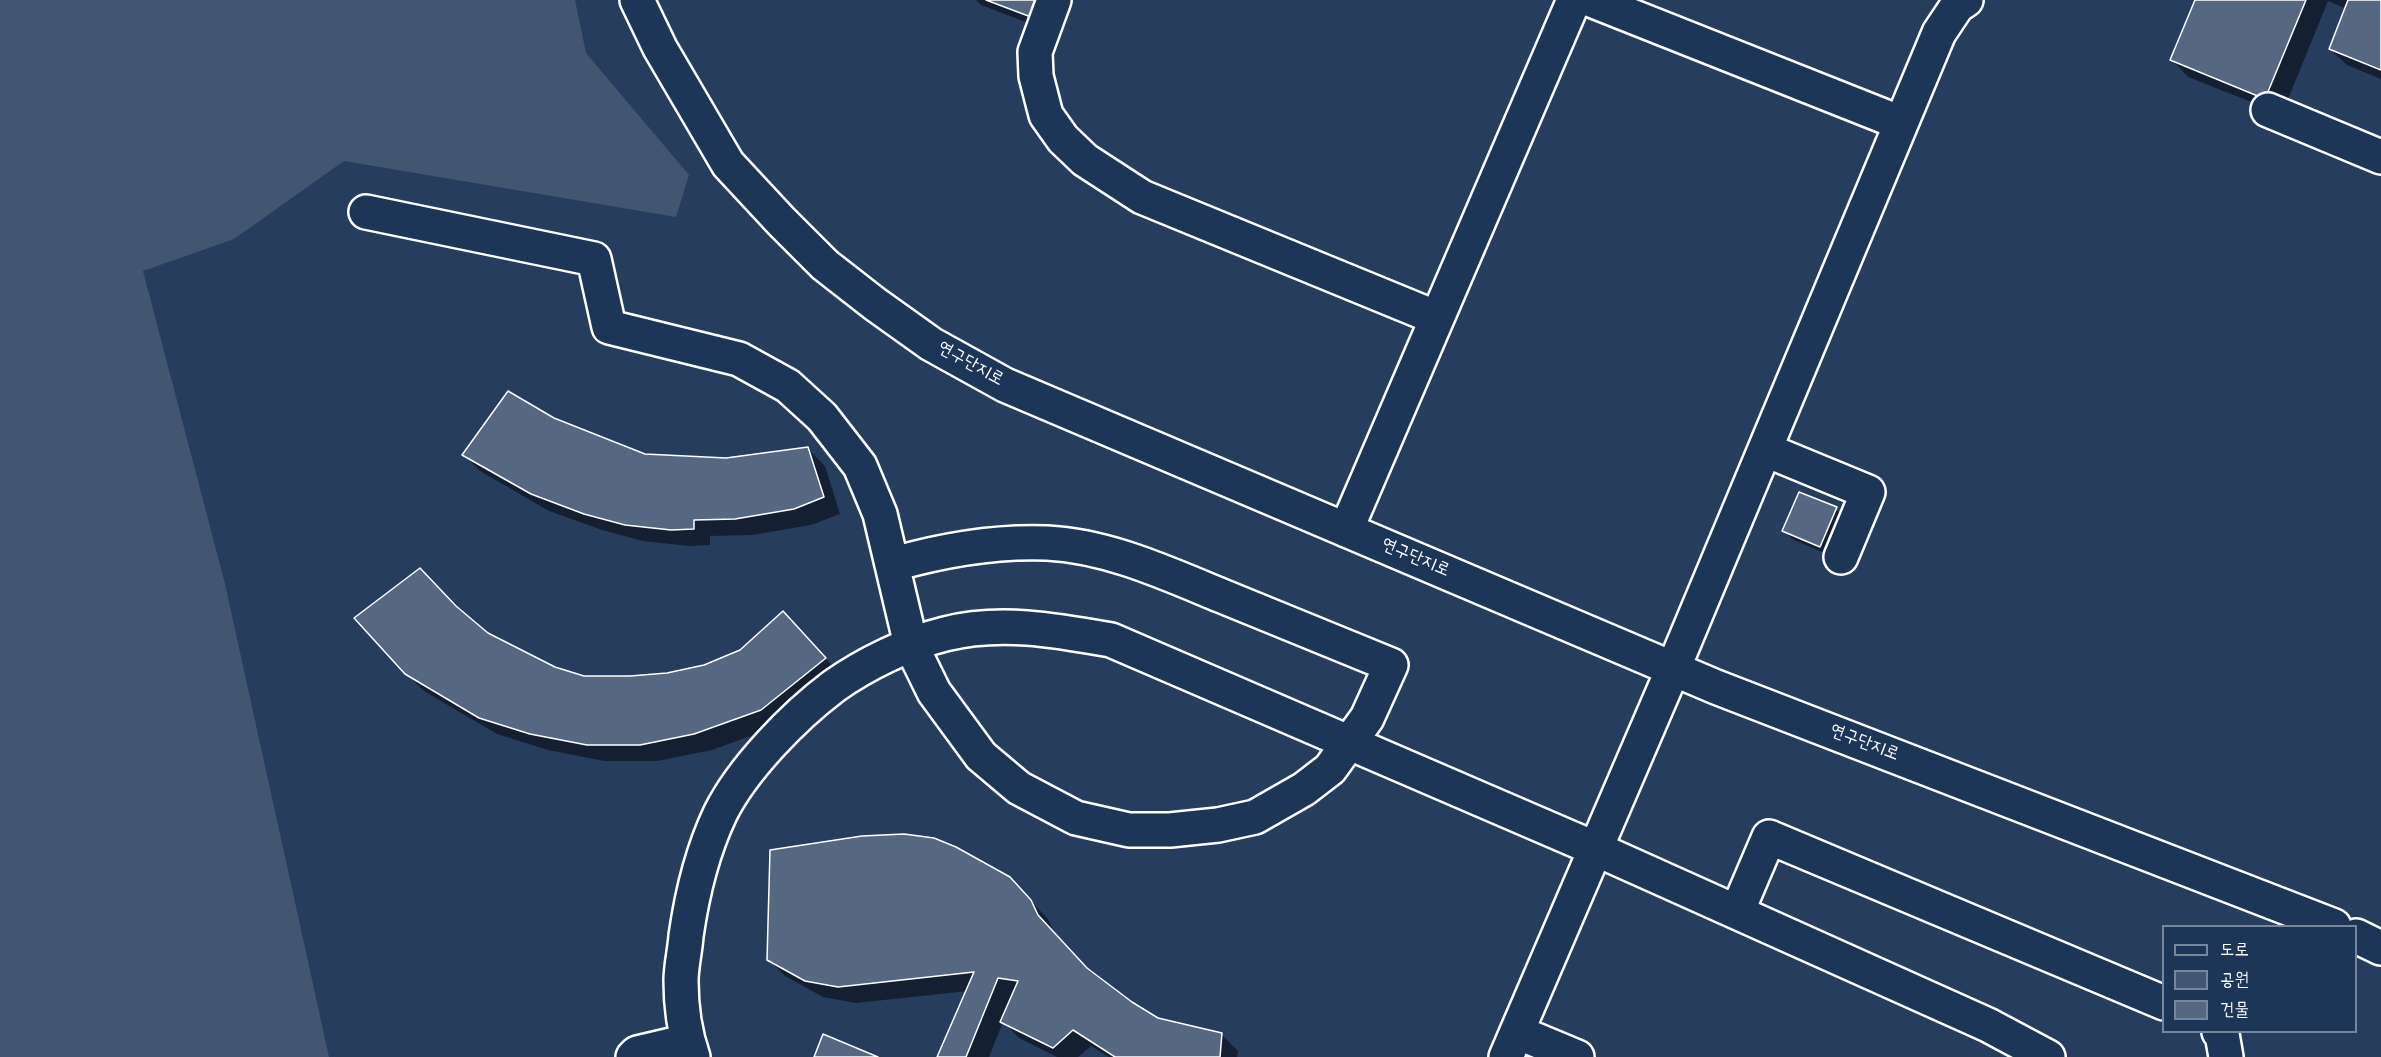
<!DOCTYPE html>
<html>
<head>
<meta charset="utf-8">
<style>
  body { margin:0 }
  #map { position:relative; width:2381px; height:1057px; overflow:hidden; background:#263d5e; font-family:Kalam,"Poor Story",sans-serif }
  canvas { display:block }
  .legend { position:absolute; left:2162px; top:925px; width:195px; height:108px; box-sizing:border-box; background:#1d3557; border:2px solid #77869a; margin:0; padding:8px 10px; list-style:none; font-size:18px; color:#fff }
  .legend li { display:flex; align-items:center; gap:12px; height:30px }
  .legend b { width:30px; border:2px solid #77869a }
</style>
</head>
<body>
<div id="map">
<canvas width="2381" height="1057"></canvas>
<ul class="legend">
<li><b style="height:8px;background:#1d3557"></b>도로</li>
<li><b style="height:16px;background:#425672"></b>공원</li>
<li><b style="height:16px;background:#556781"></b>건물</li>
</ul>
</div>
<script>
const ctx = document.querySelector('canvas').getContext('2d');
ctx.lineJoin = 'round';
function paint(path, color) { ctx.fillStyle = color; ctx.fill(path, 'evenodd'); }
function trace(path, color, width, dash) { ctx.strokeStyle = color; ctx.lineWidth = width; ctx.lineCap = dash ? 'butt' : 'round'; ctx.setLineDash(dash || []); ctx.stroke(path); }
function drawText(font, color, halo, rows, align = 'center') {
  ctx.font = font + ' Kalam,"Poor Story",sans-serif'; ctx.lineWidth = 6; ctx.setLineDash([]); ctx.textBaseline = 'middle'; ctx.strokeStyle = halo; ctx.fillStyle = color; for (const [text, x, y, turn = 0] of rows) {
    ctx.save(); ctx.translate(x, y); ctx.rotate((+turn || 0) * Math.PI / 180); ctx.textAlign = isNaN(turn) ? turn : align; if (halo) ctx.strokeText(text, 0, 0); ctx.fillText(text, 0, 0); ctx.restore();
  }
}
paint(new Path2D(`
  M0,0H575L586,53L689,175L676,217L344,161L234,239L143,271L225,584L329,1057H0Z`), '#425672');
paint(new Path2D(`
  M976,0H1055L1044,29L981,5Z
  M2196,0H2381V79L2347,65L2330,49L2347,9L2328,1L2282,114L2188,77L2172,60Z
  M553,419L645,455L726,459L808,449L825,466L840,514L811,525L752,535L710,536V545L689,546L643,541L602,530L549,511L480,471L464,455Z
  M1836,509L1844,517L1829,555L1792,539L1784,530Z
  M460,612L487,634L554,668L584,677L630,678L667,674L704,667L800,630L841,675L778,726L712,750L657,761H604L548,750L497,734L424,691L406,673Z
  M1026,896L1048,919L1055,934L1091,973L1131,1004L1158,1020L1221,1034L1238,1051L1237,1057H1109L1091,1046L1078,1057H1057L1019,1038L1003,1022L989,1057H938L968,991L856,1003L823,997L785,976L768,959Z`), '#0007');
const building = new Path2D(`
  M986,0H1037L1031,17Z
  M2195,0H2306L2265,99L2170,60Z
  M2348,0H2381V70L2329,49Z
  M508,391L554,418L645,454L726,458L808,447L824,497L794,509L735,519L694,520V529L671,530L625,525L584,514L531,494L462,455Z
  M1799,492L1837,507L1820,547L1782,531Z
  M420,568L456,606L488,633L555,667L584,676H630L667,673L704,665L740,650L783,611L826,658L761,710L694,734L640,745H587L530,734L479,718L405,674L354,618Z
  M904,834L934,838L956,847L1010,877L1031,900L1038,915L1087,968L1132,1002L1158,1018L1222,1033L1220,1057H1115L1073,1030L1053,1048L1000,1022L1018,981L998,978L966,1057H937L974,972L838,987L805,981L767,960L770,850L862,836Z
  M823,1034L878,1057H814Z`);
paint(building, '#556781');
trace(building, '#fff', 1.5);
const minor = new Path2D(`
  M637,0L660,48L728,164L781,221L825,265L875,304L931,344L1005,385L1716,687L2334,926
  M1054,0L1035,52L1036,76L1046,115L1063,139L1085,160L1142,197L1437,318
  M1591,0L1901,123
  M2268,110L2381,157
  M366,212L594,259L609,327L739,359L788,386L822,417L860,466L880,514L911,645L934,692L981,756L1019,788L1076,818L1129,830H1170L1218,825L1255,817L1304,789L1330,769L1367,718L1391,665C1335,642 1278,619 1222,596C1166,573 1108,546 1047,543C995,541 943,550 894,564
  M1766,450L1868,492L1841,557
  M1346,530L1574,0
  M1737,912L1769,837L2164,1003
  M2356,936L2381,948
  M1517,1032L1577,1057
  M2219,1032L2222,1034L2226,1057
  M633,1057L637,1053L688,1041
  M693,1057C685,1034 681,1005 681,981C681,966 685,951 686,936C692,894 702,852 720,814C742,769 794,716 834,686C865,664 908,643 945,634C1000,620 1055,630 1111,640L1596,849L1988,1025L2048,1057
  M1506,1057L1673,669L1939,33L1957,6L1966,0`);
trace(minor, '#fff', 38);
trace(minor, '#1d3557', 33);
drawText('18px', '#fff', '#1d3557', [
  ["연구단지로",970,365,29],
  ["연구단지로",1415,559,23],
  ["연구단지로",1864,744,21]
]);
</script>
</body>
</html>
